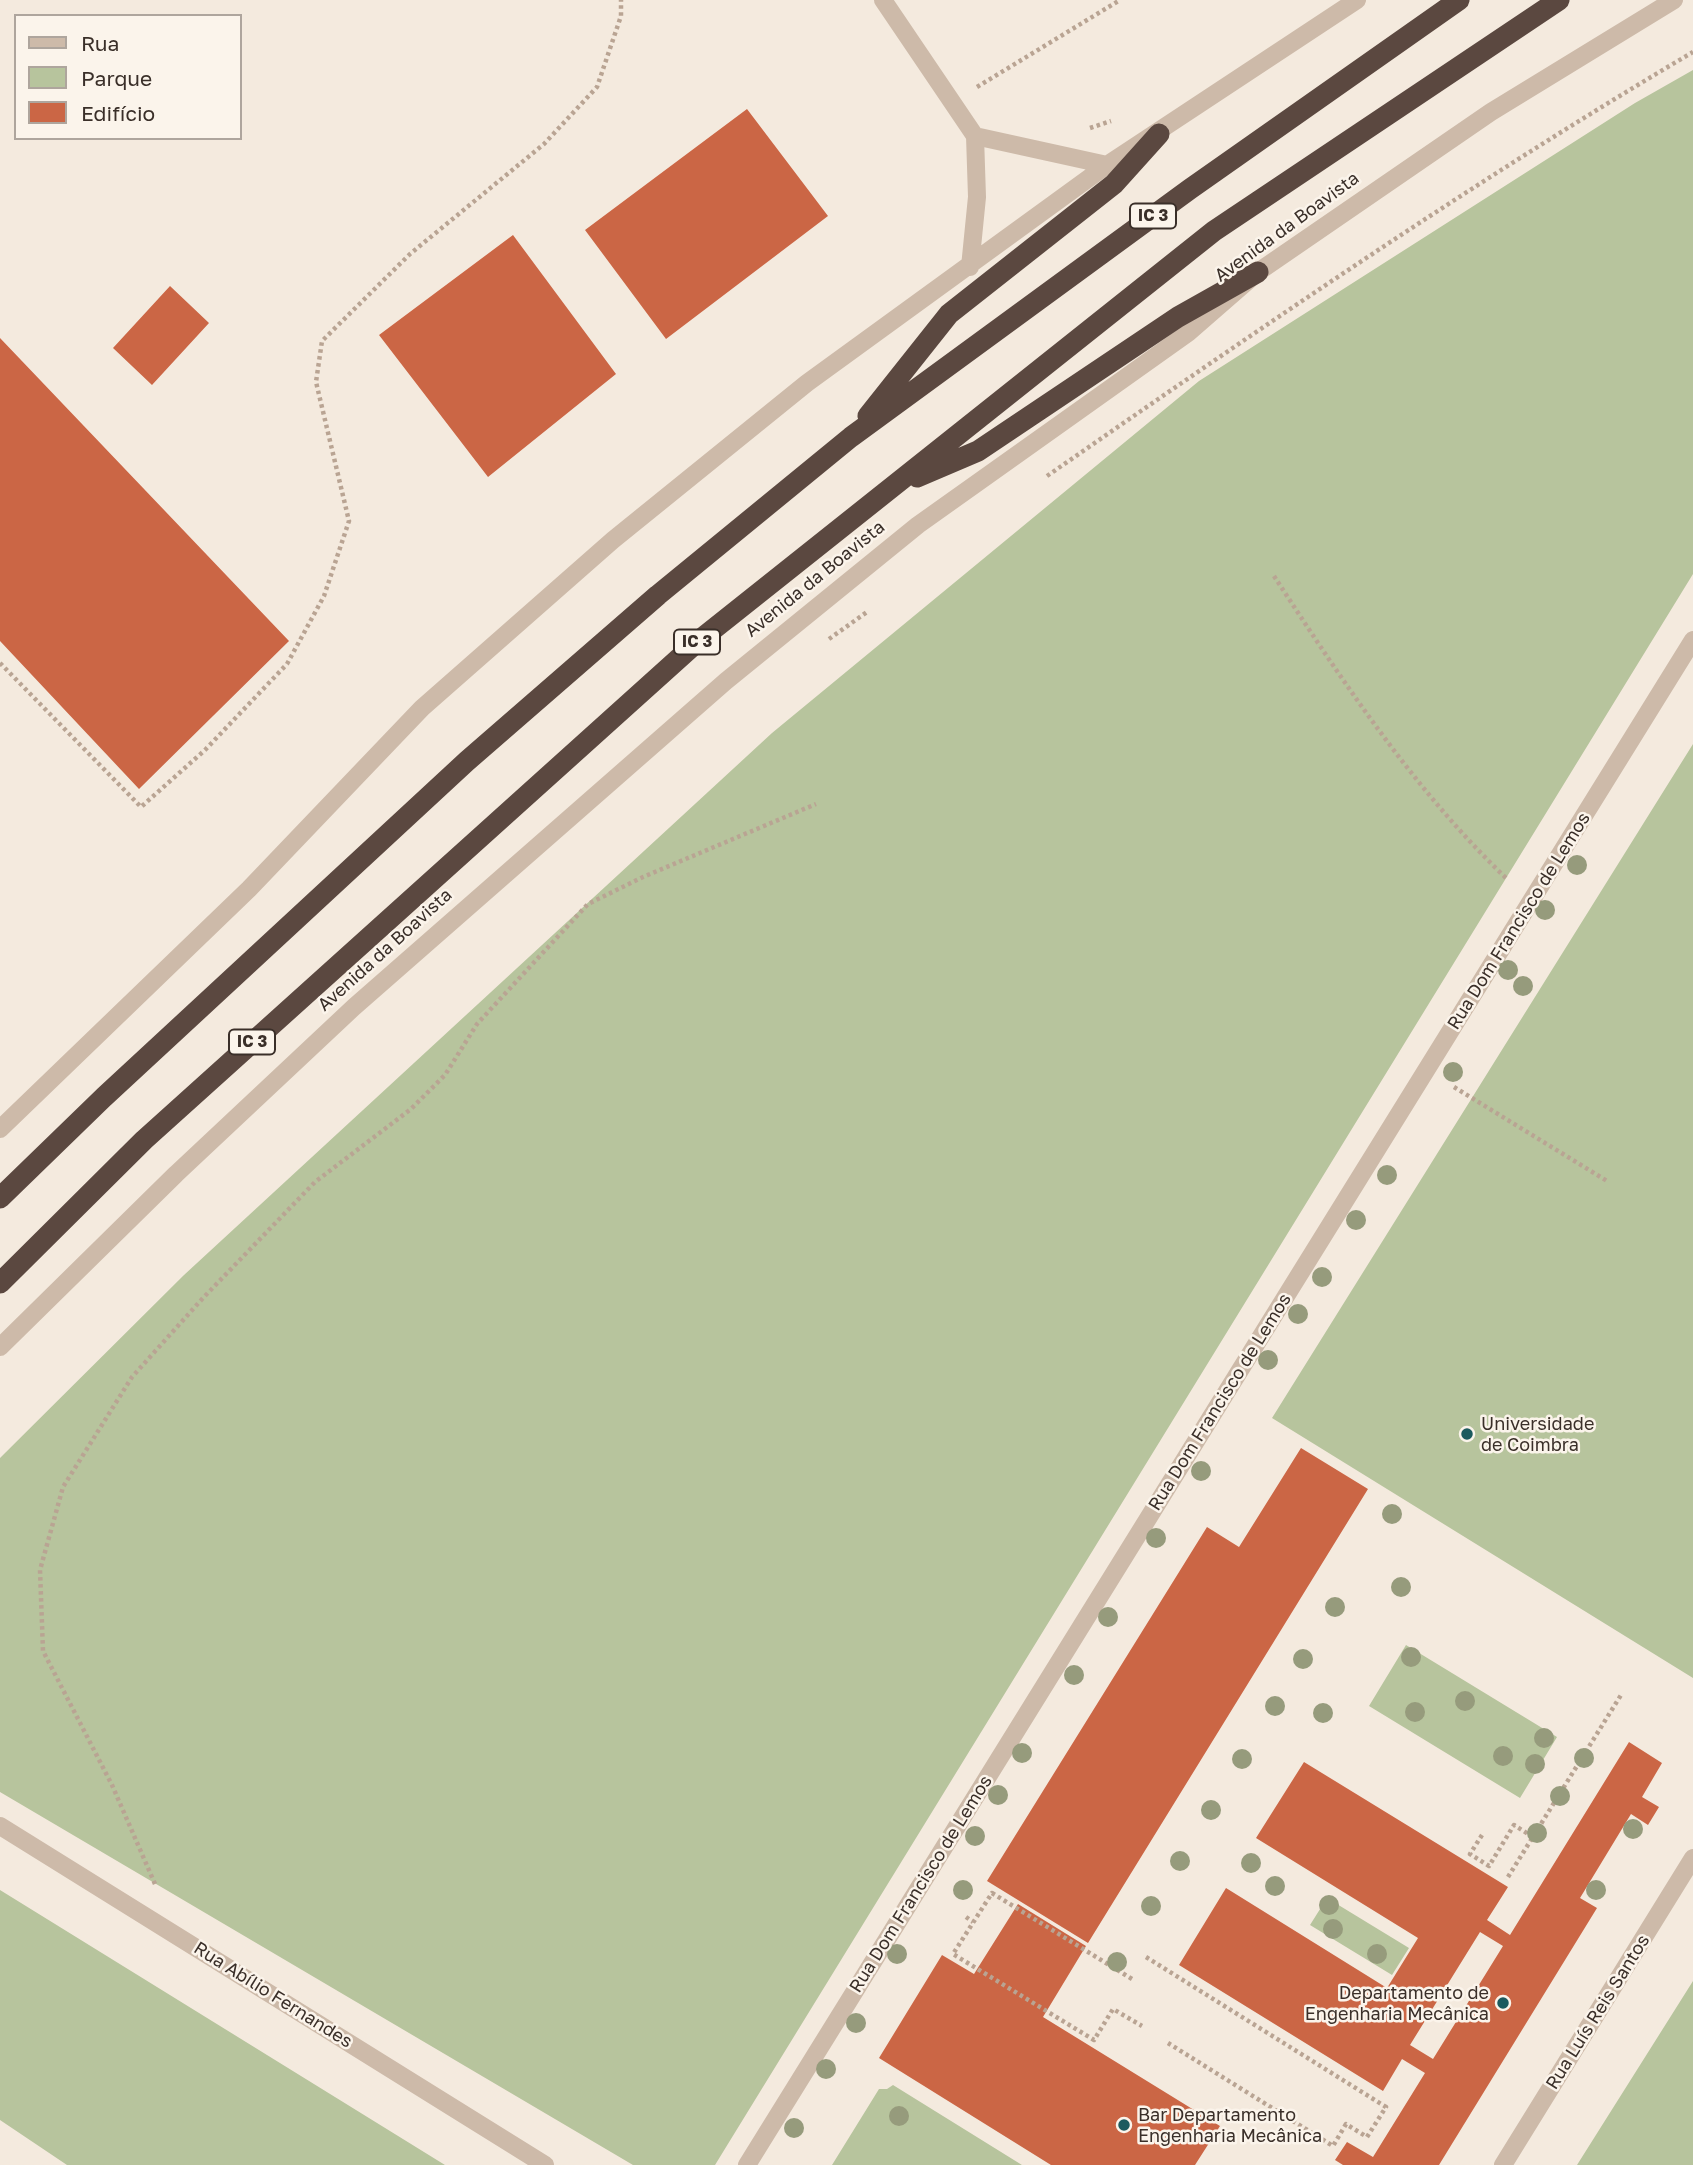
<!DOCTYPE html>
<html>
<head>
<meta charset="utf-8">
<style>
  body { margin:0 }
  #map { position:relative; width:1693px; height:2165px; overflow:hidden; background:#f4eade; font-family:"Golos Text",sans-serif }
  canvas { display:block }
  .legend { position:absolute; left:14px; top:14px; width:228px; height:126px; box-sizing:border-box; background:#fbf4eb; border:2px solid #aea59d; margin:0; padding:9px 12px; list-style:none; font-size:21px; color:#3a2f29 }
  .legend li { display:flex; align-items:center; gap:14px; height:35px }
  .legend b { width:35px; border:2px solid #aea59d }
</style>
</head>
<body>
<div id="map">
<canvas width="1693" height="2165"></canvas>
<ul class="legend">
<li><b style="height:9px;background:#cdbaa9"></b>Rua</li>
<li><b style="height:19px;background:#b7c49d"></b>Parque</li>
<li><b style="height:19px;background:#cb6645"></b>Edifício</li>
</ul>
</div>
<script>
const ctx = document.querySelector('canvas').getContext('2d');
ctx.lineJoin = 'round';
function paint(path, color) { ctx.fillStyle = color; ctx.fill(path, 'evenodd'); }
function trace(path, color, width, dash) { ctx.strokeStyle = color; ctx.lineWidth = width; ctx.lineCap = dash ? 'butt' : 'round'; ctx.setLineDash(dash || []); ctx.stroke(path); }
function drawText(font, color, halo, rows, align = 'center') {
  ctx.font = font + ' "Golos Text",sans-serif'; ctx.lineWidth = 5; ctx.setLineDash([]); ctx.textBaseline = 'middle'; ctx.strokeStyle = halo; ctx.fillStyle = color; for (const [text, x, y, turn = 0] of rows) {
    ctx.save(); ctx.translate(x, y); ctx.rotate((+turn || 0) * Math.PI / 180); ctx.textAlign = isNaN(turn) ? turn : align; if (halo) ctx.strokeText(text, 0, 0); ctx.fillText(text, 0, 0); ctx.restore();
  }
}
paint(new Path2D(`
  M1693,70V574L715,2165H633L0,1792V1458L184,1275L772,733L1199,381L1635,103Z
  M1693,744V1678L1272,1418Z
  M1406,1645L1557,1737L1520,1798L1369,1706Z
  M0,1890L445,2165H67L0,2120Z
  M1327,1898L1409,1948L1392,1975L1310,1925Z
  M1693,1981V2165H1577Z
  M893,2085L1022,2165H832L879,2089H887Z`), '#b7c49d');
paint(new Path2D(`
  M747,109L828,216L666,339L585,230Z
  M513,235L616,374L488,477L379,335Z
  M170,286L209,323L152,385L113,348Z
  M0,338L289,641L139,789L0,641Z
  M1301,1448L1368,1489L1088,1943L987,1881L1207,1527L1239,1547Z
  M1629,1742L1662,1763L1642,1797L1659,1807L1648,1825L1631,1814L1580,1898L1597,1908L1439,2165H1343L1335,2160L1347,2142L1373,2157L1425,2073L1402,2059L1383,2091L1179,1965L1226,1888L1387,1988L1418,1938L1256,1838L1304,1762L1508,1887L1487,1920L1510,1935ZM1480,1932L1503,1946L1433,2059L1410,2045Z
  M1018,1904L1086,1946L1043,2017L1220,2126L1195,2165H1051L879,2058L942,1955L974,1974Z`), '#cb6645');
trace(new Path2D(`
  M977,87L1120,0
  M1090,128L1111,121
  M1047,476C1259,329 1471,183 1693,52
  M1274,576C1343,682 1415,791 1507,879
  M829,639L867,612
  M0,663L141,807L205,750L287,664L324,596L349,521L316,382L322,341L410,254L544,144L597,87L621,16V0
  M1454,1087L1607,1181
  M1482,1835L1470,1854L1489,1866L1514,1825L1533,1837
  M1508,1877L1621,1695
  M155,1884L112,1785L43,1651L40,1570L63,1487L132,1377L203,1298L315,1182L411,1109L445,1075L477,1024L588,904L643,877L816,804
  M966,1917L973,1922
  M1146,1957L1386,2107L1367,2137L1346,2124L1333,2146L1168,2043
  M1132,1979L992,1893L953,1954L1094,2040L1113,2009L1142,2026`), '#b9a493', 4.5, [3.5, 3.5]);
trace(new Path2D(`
  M883,0L975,136L977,197L970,267
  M975,136L1107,165
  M0,1129L249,889L422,708L613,540L807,383L1107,165L1357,0
  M0,1347L176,1174L354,1007L726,681L918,525L1188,333L1258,272L1491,112L1674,0
  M0,1826L545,2165
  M747,2165L1693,640
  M1503,2165L1693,1858`), '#cdbaa9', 18);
trace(new Path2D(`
  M868,416L949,314L1114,184L1159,134
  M917,477L978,451L1178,317L1258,272
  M0,1198L104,1097L467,761L658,595L851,437L1190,189L1459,0
  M0,1283L144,1140L696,643L1214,231L1559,0`), '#5b4840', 21);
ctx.fillStyle = '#969b7c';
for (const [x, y] of [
  [1577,865],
  [1545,910],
  [1508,970],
  [1523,986],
  [1453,1072],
  [1387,1175],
  [1356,1220],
  [1322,1277],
  [1298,1314],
  [1268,1360],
  [1201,1471],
  [1392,1514],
  [1156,1538],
  [1401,1587],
  [1335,1607],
  [1108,1617],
  [1411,1657],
  [1303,1659],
  [1074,1675],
  [1465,1701],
  [1275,1706],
  [1415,1712],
  [1323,1713],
  [1544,1738],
  [1022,1753],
  [1503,1756],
  [1584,1758],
  [1242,1759],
  [1535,1764],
  [998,1795],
  [1560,1796],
  [1211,1810],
  [1633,1829],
  [1537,1833],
  [975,1836],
  [1180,1861],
  [1251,1863],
  [1275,1886],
  [963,1890],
  [1596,1890],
  [1329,1905],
  [1151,1906],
  [1333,1929],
  [897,1954],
  [1377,1954],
  [1117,1962],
  [856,2023],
  [826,2069],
  [899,2116],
  [794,2128]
]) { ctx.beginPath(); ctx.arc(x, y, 10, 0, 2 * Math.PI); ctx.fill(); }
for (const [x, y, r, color] of [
  [1467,1434,7,"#1c5a5e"],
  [1503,2003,7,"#1c5a5e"],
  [1124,2125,7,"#1c5a5e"]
]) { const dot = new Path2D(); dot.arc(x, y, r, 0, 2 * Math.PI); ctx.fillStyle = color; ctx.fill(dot); trace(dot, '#fbf4eb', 2.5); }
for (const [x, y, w] of [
  [1153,216,46],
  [697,642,46],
  [252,1042,46]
]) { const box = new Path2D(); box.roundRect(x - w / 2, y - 12.5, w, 25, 5); ctx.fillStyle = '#fbf4eb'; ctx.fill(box); trace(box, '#3a2f29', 2); }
drawText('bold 16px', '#3a2f29', null, [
  ["IC 3",1153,216],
  ["IC 3",697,642],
  ["IC 3",252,1042]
]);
drawText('18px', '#3a2f29', '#fbf4eb', [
  ["Avenida da Boavista",1287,227,-36],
  ["Avenida da Boavista",815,579,-39],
  ["Rua Dom Francisco de Lemos",1519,921,-58],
  ["Avenida da Boavista",385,950,-42],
  ["Rua Dom Francisco de Lemos",1220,1402,-58],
  ["Rua Dom Francisco de Lemos",921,1884,-58],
  ["Rua Abílio Fernandes",273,1995,32],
  ["Rua Luís Reis Santos",1598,2012,-58]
]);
drawText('18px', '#3a2f29', '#fbf4eb', [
  ["Universidade",1481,1424],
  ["de Coimbra",1481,1445],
  ["Departamento de",1489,1993,"right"],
  ["Engenharia Mecânica",1489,2014,"right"],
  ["Bar Departamento",1138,2115],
  ["Engenharia Mecânica",1138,2136]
], 'left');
</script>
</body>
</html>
